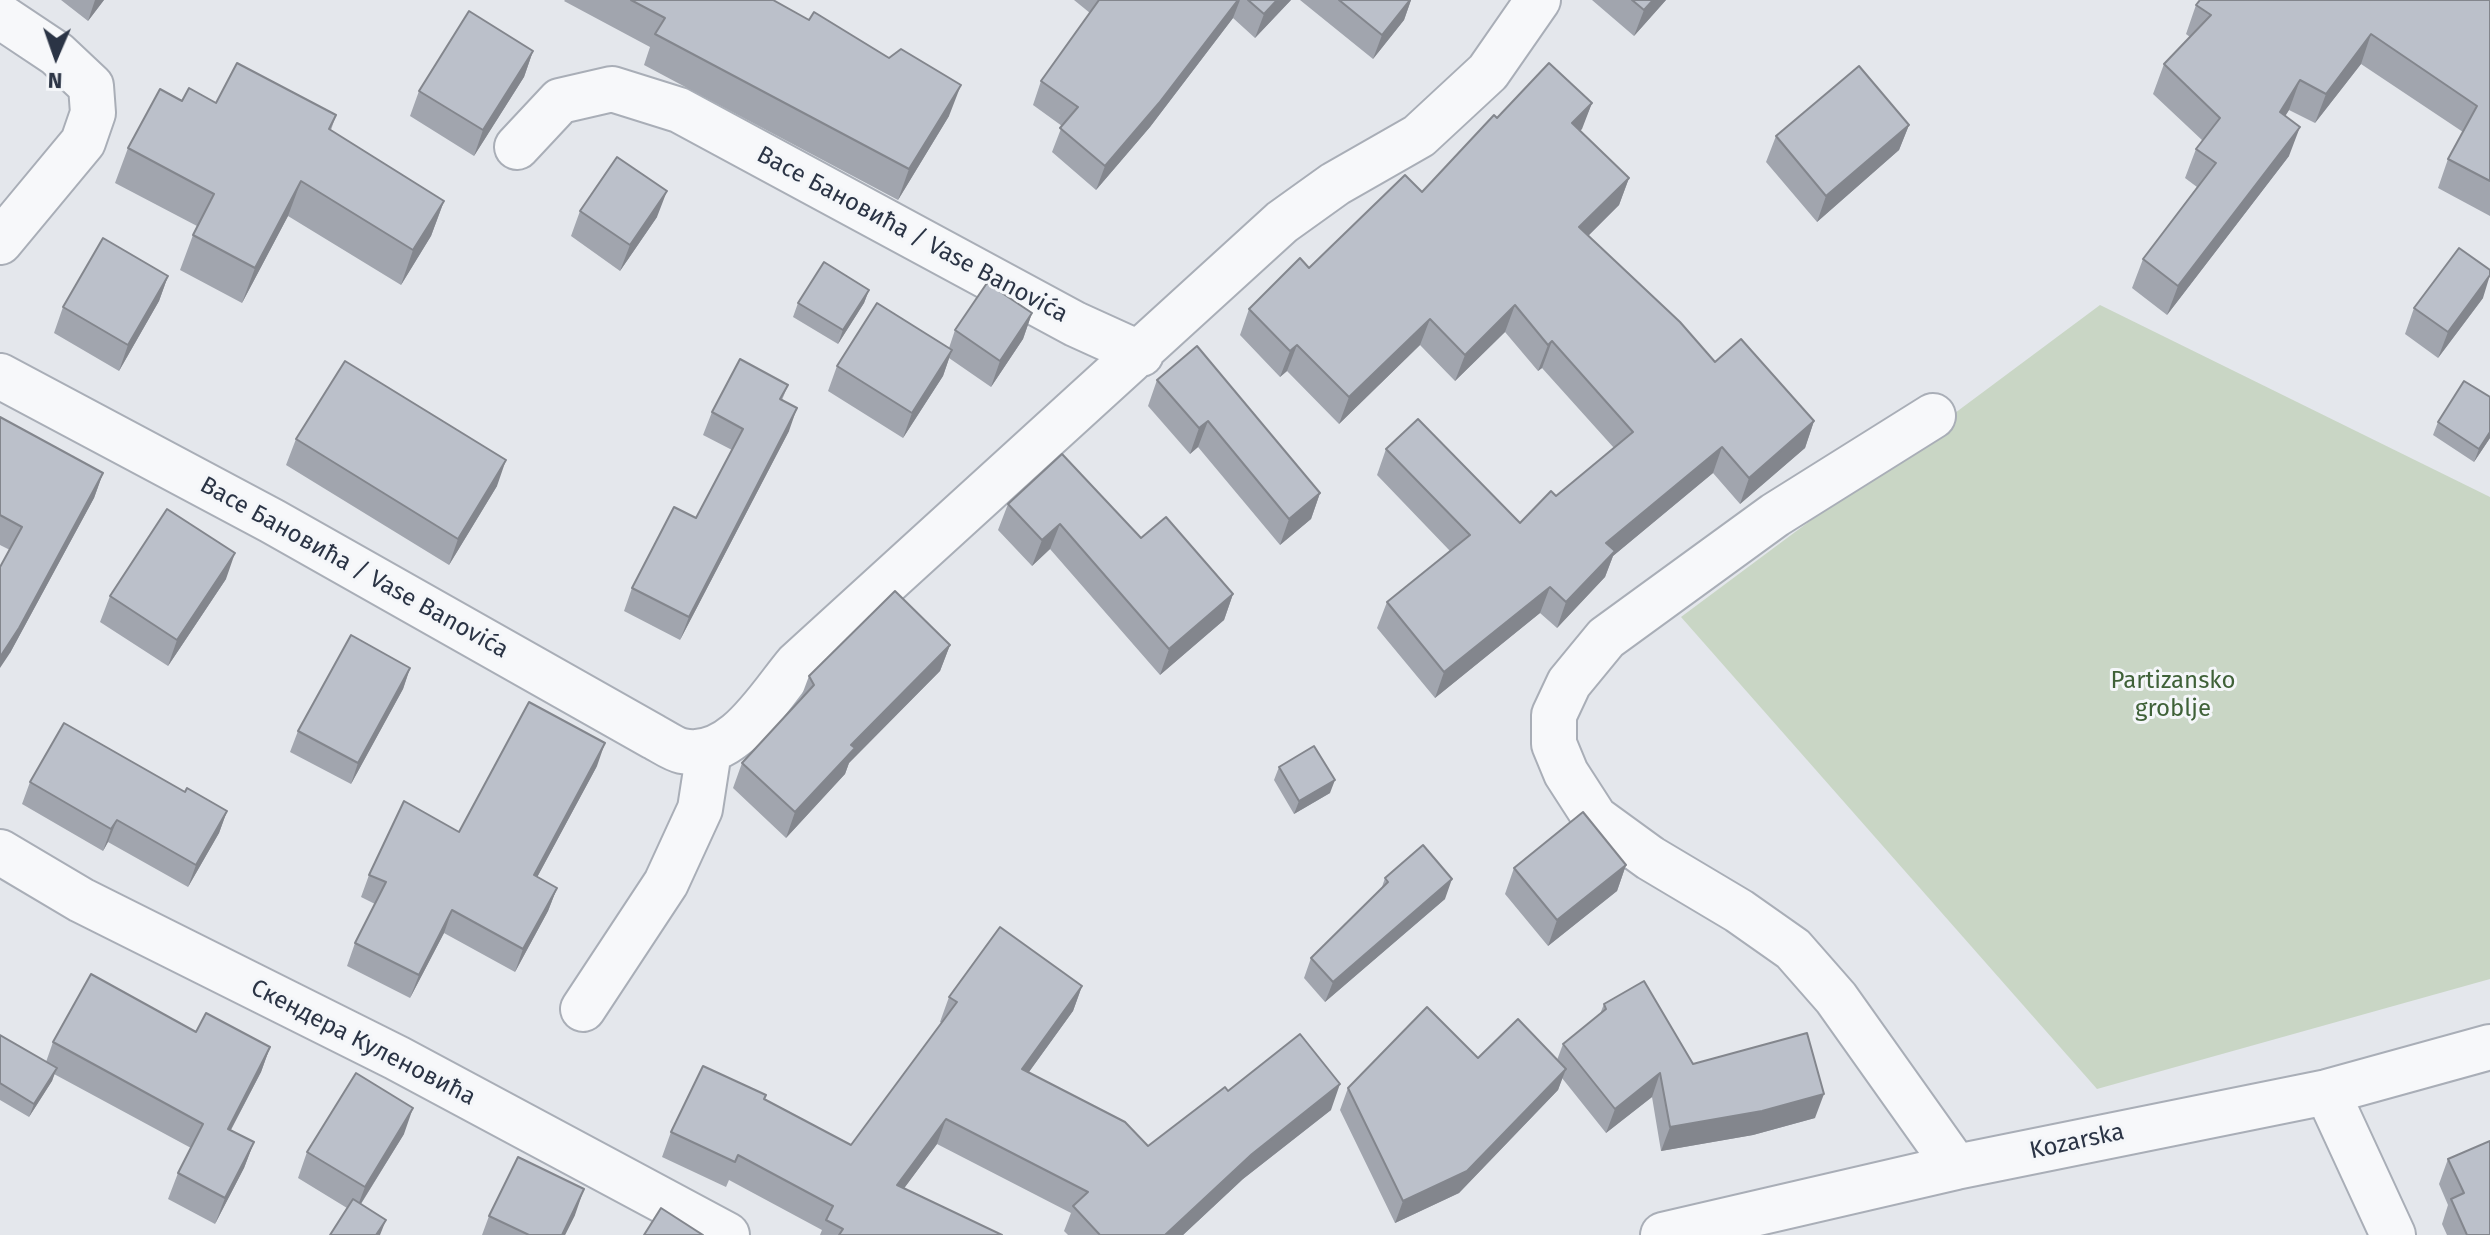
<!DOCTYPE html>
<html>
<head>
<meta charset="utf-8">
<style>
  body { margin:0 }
  #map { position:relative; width:2490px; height:1235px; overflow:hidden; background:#e4e7ec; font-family:"Fira Sans",sans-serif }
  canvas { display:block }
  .north { position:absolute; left:16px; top:16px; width:80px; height:80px; -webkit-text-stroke:6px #f4f6f9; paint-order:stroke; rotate:182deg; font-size:22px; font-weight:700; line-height:32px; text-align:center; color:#2b3445 }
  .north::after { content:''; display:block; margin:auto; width:28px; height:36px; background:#2b3445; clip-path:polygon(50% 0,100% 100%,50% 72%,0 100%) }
</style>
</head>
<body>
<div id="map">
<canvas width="2490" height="1235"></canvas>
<div class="north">N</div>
</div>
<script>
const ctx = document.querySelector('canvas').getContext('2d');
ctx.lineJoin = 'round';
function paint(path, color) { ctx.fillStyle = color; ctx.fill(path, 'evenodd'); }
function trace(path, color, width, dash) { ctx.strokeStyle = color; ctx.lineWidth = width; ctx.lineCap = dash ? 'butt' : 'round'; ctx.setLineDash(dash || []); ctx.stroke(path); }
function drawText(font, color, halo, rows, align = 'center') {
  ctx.font = font + ' "Fira Sans",sans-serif'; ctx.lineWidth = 6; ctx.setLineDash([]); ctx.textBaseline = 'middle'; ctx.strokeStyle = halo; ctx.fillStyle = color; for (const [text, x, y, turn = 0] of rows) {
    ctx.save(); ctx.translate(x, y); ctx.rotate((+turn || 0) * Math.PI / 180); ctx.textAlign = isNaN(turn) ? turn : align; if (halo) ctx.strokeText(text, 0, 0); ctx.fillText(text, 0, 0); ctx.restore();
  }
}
paint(new Path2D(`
  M2100,305L2490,497V979L2097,1089L1681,617Z`), '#c9d6c5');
const minor = new Path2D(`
  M0,16L57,54L91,86L93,113L83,142L0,242
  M517,147L560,101L612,89L679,110L1075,324L1141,354
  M0,376L272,521L654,737C662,741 673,749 682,751C733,762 769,697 797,664L1282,222L1335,184L1419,136L1488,72L1538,0
  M1933,416L1775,515L1606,638L1569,683L1554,715V744L1566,773L1595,818L1650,858L1739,911L1793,949L1836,998L1956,1167
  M0,852L81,900L397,1058L727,1235
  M583,1009L666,883L700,809L709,751
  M2327,1092L2393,1235
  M1663,1235L1956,1167L2327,1092L2490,1047`);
trace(minor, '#a9aeb7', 48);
trace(minor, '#f7f8fa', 44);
paint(new Path2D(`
  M61,0H104L88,21Z
  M565,0H773L949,116L898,200L644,65L650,47L564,1Z
  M1074,0H1291L1255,38L1233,18L1150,127L1096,190L1052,152L1062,126L1033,105L1041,81L1090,13Z
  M1300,0H1411L1404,20L1373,59Z
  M1592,0H1666L1634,36Z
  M2490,0V216L2438,188L2448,159L2463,132L2361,64L2315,123L2289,110L2285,116L2289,156L2167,315L2132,288L2143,259L2197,187L2185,178L2196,149L2203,141L2153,94L2164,64L2190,37L2186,34L2196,5Z
  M533,51L524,77L474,156L410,116L419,91Z
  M182,101L216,103L336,115L331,130L444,201L431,236L401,285L288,216L242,303L180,270L193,235L197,226L115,183L128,148Z
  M1592,103L1580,131L1629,178L1619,205L1588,236L1715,362L1814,421L1805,448L1740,504L1713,473L1613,556L1605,577L1557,628L1540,613L1435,698L1377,628L1387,602L1450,551L1377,475L1386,449L1520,523L1556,496L1614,448L1542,368L1538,371L1505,332L1455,381L1420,345L1339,424L1287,371L1280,377L1240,335L1249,309L1422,192L1497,118Z
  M1909,125L1899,150L1817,222L1766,162L1776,136Z
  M580,211L657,217L620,271L571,236Z
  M168,276L159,301L119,371L54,333L63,307Z
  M869,290L864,303L838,344L793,317L798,303Z
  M2483,298L2438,358L2405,334L2414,308Z
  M1032,313L1023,339L991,387L949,358L943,376L903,438L828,391L837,366L949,348L955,330Z
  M1157,380L1320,493L1311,519L1280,545L1198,447L1190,454L1148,406Z
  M788,385L782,400L789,431L680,640L624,611L632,588L696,518L732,450L703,435L712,412Z
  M2490,397V438L2474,462L2433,435L2438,422Z
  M0,417L103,473L94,498L10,653V550L0,545Z
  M296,439L497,486L449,565L286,465Z
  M1008,504L1141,538L1233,594L1224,620L1160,675L1050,549L1032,566L998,530Z
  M226,579L168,666L100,622L110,596Z
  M950,645L940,671L849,763L845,774L786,838L733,788L742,763L800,700L809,676Z
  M410,668L403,689L351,784L290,752L298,731Z
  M597,766L537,877L557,888L548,911L515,972L444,933L410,998L347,966L355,943L375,904L361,897L369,875Z
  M1279,767L1330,793L1294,814L1274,780Z
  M30,782L185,792L227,811L219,833L188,887L108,842L103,851L22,804Z
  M1626,865L1617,891L1548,946L1505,894L1514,868Z
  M1385,878L1445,899L1325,1002L1304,978L1311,958L1381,890Z
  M1082,986L1073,1011L1029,1072L1148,1146L1228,1091L1331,1110L1243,1179L1183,1235H1068L1064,1231L1071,1213L937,1144L904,1188L1002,1235H820L822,1230L729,1180L726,1187L662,1157L671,1132L765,1099L851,1145L942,1023L940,1022L949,997Z
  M1604,1004L1693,1064L1815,1118L1753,1135L1661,1151L1652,1097L1606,1133L1562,1078L1558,1090L1459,1193L1395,1223L1340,1110L1348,1088L1478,1058L1557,1060L1563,1044L1600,1014Z
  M196,1032L270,1047L261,1072L231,1130L254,1142L244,1168L215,1224L168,1199L178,1173L191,1148L54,1074L52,1081L29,1117L0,1100V1035L46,1062L53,1042Z
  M404,1134L361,1204L347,1208L298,1178L307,1152Z
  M2448,1159L2490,1235H2447L2442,1224L2448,1205L2439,1184Z
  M575,1215L565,1235H482L489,1216Z`), '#a1a5ae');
paint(new Path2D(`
  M95,0H104L88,21Z
  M1238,0H1240L1233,18L1150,127L1096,190L1105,166Z
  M1277,0H1291L1255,38L1264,14Z
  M1410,0H1411L1404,20L1373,59L1382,35Z
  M1653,0H1666L1634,36L1644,10Z
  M2371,34L2361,64L2315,123L2326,94Z
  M533,51L524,77L474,156L483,130Z
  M2300,80L2289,110L2269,142L2280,112Z
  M961,85L949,116L898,200L909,169Z
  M1592,103L1582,129L1563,149L1572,123Z
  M1909,125L1899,150L1817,222L1826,196Z
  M2300,127L2289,156L2167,315L2178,286Z
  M1629,178L1619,205L1570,254L1579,227Z
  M301,181L288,216L242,303L255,268Z
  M667,191L657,217L620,271L630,245Z
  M444,201L431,236L401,285L413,250Z
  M2490,275L2483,298L2438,358L2448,332Z
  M168,276L159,301L119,371L128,345Z
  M869,290L864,303L838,344L843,330Z
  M1515,305L1505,332L1455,381L1465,355Z
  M1032,313L1023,339L991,387L1000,361Z
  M1430,319L1420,345L1339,424L1349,397Z
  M1552,341L1542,368L1538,371L1548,345Z
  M1297,345L1287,371L1280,377L1290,351Z
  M952,350L943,376L903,438L912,413Z
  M797,408L789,431L680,640L689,617Z
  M1208,421L1198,447L1190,454L1199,428Z
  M1814,421L1805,448L1740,504L1749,478Z
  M2490,432V438L2474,462L2479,449Z
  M1722,447L1713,473L1613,556L1605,577L1557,628L1566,602L1606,543Z
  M506,460L497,486L449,565L458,539Z
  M103,473L94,498L10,653L0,668V657Z
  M1320,493L1311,519L1280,545L1289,519Z
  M1060,524L1050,549L1032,566L1042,540Z
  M235,553L226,579L168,666L177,640Z
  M1550,587L1540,613L1435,698L1444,672Z
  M1233,594L1224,620L1160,675L1169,649Z
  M950,645L940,671L849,763L845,774L786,838L795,812L851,745Z
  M410,668L403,689L351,784L358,763Z
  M605,743L597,766L526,898L534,875Z
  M1335,780L1330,793L1294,814L1299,801Z
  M227,811L219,833L188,887L196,865Z
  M117,820L108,842L103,851L111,829Z
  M1626,865L1617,891L1548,946L1557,920Z
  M1452,879L1445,899L1325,1002L1333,982Z
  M557,888L548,911L515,972L523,949Z
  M452,910L444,933L410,998L419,975Z
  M1082,986L1073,1011L1013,1094L1022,1069Z
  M270,1047L261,1072L218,1154L228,1129Z
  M57,1068L52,1081L29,1117L34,1104Z
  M1566,1069L1558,1090L1459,1193L1395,1223L1403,1201Z
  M1660,1073L1652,1097L1606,1133L1615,1109Z
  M1340,1084L1331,1110L1243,1179L1183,1235H1165L1252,1154Z
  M1824,1094L1815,1118L1753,1135L1661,1151L1670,1127Z
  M413,1108L404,1134L355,1213L365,1187Z
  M946,1119L937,1144L888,1210L897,1185Z
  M254,1142L244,1168L215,1224L225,1198Z
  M584,1189L575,1215L565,1235H562Z
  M386,1220L380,1235H376Z`), '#83868d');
const building = new Path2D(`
  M631,0H773L809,20L814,12L889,58L901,49L961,85L909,169L655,34L665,18Z
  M1099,0H1238L1159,103L1105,166L1060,128L1078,107L1041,81Z
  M1248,0H1277L1264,14Z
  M1339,0H1410L1382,35Z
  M1632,0H1653L1644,10Z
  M2200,0H2490V181L2448,159L2477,106L2371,34L2326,94L2300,80L2280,112L2300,127L2178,286L2143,259L2216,163L2196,149L2220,118L2164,64L2211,15L2196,5Z
  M469,11L533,51L483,130L419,91Z
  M237,63L336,115L329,129L444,201L413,250L301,181L255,268L193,235L214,194L128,148L160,89L182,101L189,88L216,103Z
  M1549,63L1592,103L1572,123L1629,178L1579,227L1680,322L1715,362L1741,339L1814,421L1749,478L1722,447L1606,543L1615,551L1566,602L1550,587L1444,672L1387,602L1470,535L1386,449L1418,419L1520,523L1551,491L1556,496L1633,432L1552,341L1548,345L1515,305L1465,355L1430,319L1349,397L1297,345L1290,351L1249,309L1300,258L1309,268L1405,175L1422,192L1494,115L1497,118Z
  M1859,66L1909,125L1826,196L1776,136Z
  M617,157L667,191L630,245L580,211Z
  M103,238L168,276L128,345L63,307Z
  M2459,248L2490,270V275L2448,332L2414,308Z
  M824,262L869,290L843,330L798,303Z
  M987,283L1032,313L1000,361L955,330Z
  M877,303L952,350L912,413L837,366Z
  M1197,346L1320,493L1289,519L1208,421L1199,428L1157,380Z
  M740,359L788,385L780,399L797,408L689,617L632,588L674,507L696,518L743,429L712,412Z
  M345,361L506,460L458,539L296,439Z
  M2464,381L2490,397V432L2479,449L2438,422Z
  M0,417L103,473L19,628L0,657V567L22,527L0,515Z
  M1062,454L1141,538L1166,517L1233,594L1169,649L1060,524L1042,540L1008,504Z
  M167,509L235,553L177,640L110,596Z
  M895,591L950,645L851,745L855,748L795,812L742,763L814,685L809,676Z
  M351,635L410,668L358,763L298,731Z
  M529,702L605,743L534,875L557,888L523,949L452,910L419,975L355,943L386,882L369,875L404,801L459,832Z
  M64,723L185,792L187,788L227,811L196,865L117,820L111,829L30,782Z
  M1314,746L1335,780L1299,801L1279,767Z
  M1583,812L1626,865L1557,920L1514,868Z
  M1423,845L1452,879L1333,982L1311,958L1388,882L1385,878Z
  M1000,927L1082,986L1022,1069L1125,1122L1148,1146L1225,1087L1228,1091L1300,1034L1340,1084L1252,1154L1165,1235H1100L1073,1206L1088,1192L946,1119L897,1185L1002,1235H839L843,1229L826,1220L833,1206L738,1155L735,1162L671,1132L703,1066L766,1095L764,1099L851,1145L957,1002L949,997Z
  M91,974L196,1032L206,1013L270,1047L228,1129L254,1142L225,1198L178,1173L203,1124L53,1042Z
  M1644,981L1693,1064L1807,1033L1824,1094L1762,1111L1670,1127L1660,1073L1615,1109L1563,1044L1606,1009L1604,1004Z
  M1427,1007L1478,1058L1518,1019L1566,1069L1467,1171L1403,1201L1348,1088Z
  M0,1035L57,1068L34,1104L0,1083Z
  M356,1073L413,1108L365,1187L307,1152Z
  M2490,1141V1235H2467L2451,1199L2464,1193L2448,1159Z
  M518,1157L584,1189L562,1235H529L489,1216Z
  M353,1199L386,1220L376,1235H330Z
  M661,1208L703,1235H644Z`);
paint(building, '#bbc0ca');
trace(building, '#83868d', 2);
drawText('24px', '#2b3445', '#f4f6f9', [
  ["Васе Бановића / Vase Banovića",912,235,28],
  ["Васе Бановића / Vase Banovića",354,568,29],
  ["Скендера Куленовића",363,1043,27],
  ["Kozarska",2077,1142,-12]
]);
drawText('24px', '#3f6138', '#f4f6f9', [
  ["Partizansko",2173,681],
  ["groblje",2173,709]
]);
</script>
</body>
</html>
